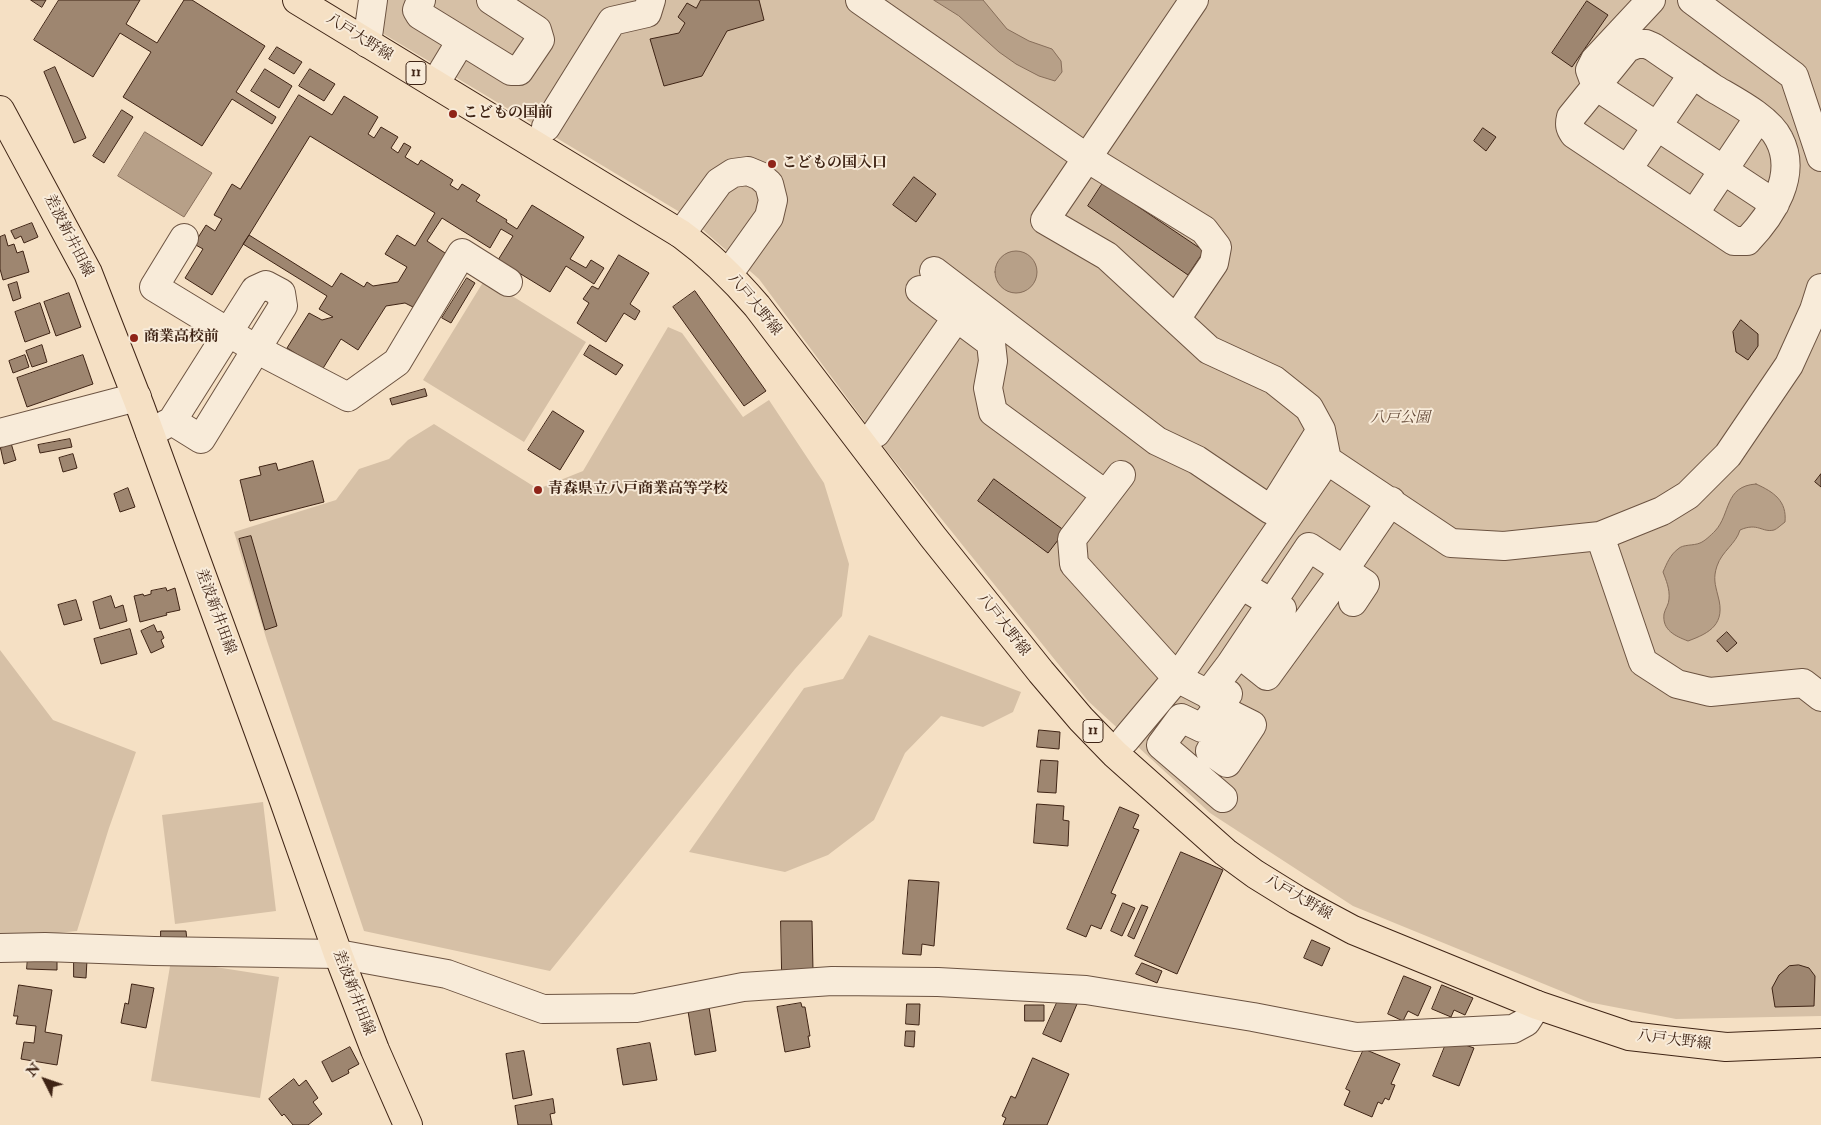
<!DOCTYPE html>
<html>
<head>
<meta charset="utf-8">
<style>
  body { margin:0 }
  #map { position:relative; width:1821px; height:1125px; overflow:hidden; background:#f5e0c4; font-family:"IM FELL Double Pica",serif }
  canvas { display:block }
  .north { position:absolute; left:20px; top:1055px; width:50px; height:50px; -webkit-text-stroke:4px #f8ebd9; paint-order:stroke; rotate:311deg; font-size:14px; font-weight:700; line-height:20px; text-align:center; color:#3f2415 }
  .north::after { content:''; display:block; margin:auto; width:18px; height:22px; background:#3f2415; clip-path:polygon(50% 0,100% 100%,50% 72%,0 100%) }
</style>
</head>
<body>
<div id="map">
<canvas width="1821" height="1125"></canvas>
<div class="north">N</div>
</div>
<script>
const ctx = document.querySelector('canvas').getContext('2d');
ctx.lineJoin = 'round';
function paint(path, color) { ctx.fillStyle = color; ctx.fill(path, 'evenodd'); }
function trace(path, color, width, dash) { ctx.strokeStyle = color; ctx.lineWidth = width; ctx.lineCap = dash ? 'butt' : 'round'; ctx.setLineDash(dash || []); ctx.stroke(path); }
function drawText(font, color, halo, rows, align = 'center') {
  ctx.font = font + ' "IM FELL Double Pica","Noto Serif JP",serif'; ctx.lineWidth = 4; ctx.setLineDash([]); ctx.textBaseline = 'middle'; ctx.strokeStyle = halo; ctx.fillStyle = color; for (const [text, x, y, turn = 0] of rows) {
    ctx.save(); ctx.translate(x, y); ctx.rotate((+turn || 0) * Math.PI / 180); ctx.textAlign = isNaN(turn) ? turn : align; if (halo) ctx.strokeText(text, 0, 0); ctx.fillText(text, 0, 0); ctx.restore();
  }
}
paint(new Path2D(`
  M384,0H1821V1016L1676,1019L1588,1002L1353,906L1210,813L1088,701L882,445L759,279L702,229L678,211L377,30Z
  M485,279L586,342L524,442L423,380Z
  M668,327L682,333L743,417L769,400L824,483L849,564L842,616L795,669L550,971L364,931L267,641L234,532L336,500L359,469L389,459L408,440L434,424L538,489L583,471Z
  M869,635L1021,692L1013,712L983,727L941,716L905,753L874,820L828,855L785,872L689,852L804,688L843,679Z
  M0,650L53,720L136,752L109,828L77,931L0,939Z
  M263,802L276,911L175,924L162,815Z
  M171,960L279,977L260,1098L151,1081Z`), '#d6c0a6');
const water = new Path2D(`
  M934,0H983L1007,29L1029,41L1052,49L1061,61L1062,72L1055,81L1039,76L1016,64L999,52L959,16Z
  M145,132L212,173L184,217L118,176Z
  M995 272a21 21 0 1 1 42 0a21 21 0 1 1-42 0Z
  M1756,484C1774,492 1787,501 1785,522C1781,525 1777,529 1774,530C1762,533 1758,522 1740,530C1736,544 1722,551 1717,566C1713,578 1715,584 1718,596C1726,624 1710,633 1688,641C1675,636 1662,630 1664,614C1665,609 1669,604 1669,599C1670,589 1666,580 1663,572C1667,563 1670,555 1678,549C1683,544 1693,546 1700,543C1705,541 1711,535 1715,531C1731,514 1724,486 1756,484Z`);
paint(water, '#b7a088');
trace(water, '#876e5a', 1);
const building = new Path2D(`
  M31,0H46L42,7Z
  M59,0H140L126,24L157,43L184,0H192L265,46L236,92L276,117L272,124L232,99L202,146L123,97L151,52L120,33L93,77L34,40Z
  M701,0H759L764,20L727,31L702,76L664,86L650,39L679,33L685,23L678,17L687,3L696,8Z
  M1587,1L1608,15L1572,67L1552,53Z
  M277,47L302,62L294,74L269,59Z
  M55,67L86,138L74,143L44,72Z
  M265,69L292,86L279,108L251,91Z
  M310,69L335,84L324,101L299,86Z
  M299,95L332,115L344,96L378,117L368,134L374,138L381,127L398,137L391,148L398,153L404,143L411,147L405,157L418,165L421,160L453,180L450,185L458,190L462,184L480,195L476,201L507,220L506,222L517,229L532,205L584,237L570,259L586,268L591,260L604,268L594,284L566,266L550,292L498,260L513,236L501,229L490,248L442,218L427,241L448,255L415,308L405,303L386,306L358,350L341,339L322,370L287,348L309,313L322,320L333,317L319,309L327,296L243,244L249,235L332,287L341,273L364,287L367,282L373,286L398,282L407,267L385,254L397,235L415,246L435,213L310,136L212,295L185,278L203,249L194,244L206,225L215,231L222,219L214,215L232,184L240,189Z
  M122,110L133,117L104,163L93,156Z
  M1483,128L1496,137L1486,151L1474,141Z
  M914,177L936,194L916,222L893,205Z
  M1103,183L1204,251L1188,275L1088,206Z
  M32,223L38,237L24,243L21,236L15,239L11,231Z
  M5,235L8,246L14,244L17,253L23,251L29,272L3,280L0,269V237Z
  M619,255L649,273L630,304L640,311L635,320L624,313L606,342L577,323L589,303L583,299L592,286L598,289Z
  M467,278L475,283L451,323L442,318Z
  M17,282L21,298L13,301L8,285Z
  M695,291L766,391L744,406L673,307Z
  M69,293L81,327L56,336L44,302Z
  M40,303L50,333L25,342L15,312Z
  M1741,320L1758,334V346L1748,360L1736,352L1733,332Z
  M42,345L47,362L32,367L26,351Z
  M590,345L623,365L616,375L584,355Z
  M25,355L29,367L13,373L9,361Z
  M83,355L93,384L27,407L17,378Z
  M425,389L427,396L392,405L390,399Z
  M553,411L584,431L560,470L528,450Z
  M70,439L72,447L40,453L38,445Z
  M11,443L16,460L4,464L0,446Z
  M73,454L77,468L63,472L59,458Z
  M313,461L324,502L250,521L240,480L261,475L259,467L276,463L278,470Z
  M1821,474V487L1815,482Z
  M994,479L1065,531L1048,553L978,501Z
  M128,488L135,507L120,512L114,494Z
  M251,536L277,626L265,630L239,539Z
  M166,588L167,591L175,588L180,610L166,613L167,615L140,622L134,596L143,594L144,596L151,594V591Z
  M111,596L115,608L123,605L127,621L100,629L93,602Z
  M76,600L82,620L64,625L58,605Z
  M154,625L157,632L161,631L164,638L161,640L164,647L151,653L141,631Z
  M130,629L137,654L101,664L94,639Z
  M1727,632L1737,643L1727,652L1717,641Z
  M1039,730L1060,732L1059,749L1037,747Z
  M1041,760L1058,761L1056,793L1038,792Z
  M1037,804L1064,806L1063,820L1069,821L1068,846L1034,843Z
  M1120,807L1139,815L1133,828L1139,830L1111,893L1116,895L1101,929L1091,925L1086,937L1067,929Z
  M1181,852L1223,870L1177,974L1135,956Z
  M909,880L939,882L934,946L922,944L921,955L903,954Z
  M1123,903L1135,908L1122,936L1111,931Z
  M1142,905L1148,907L1134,939L1128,936Z
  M781,921H812L813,971L782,972Z
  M161,931H186L187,941L161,942Z
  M1312,940L1330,948L1322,966L1304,958Z
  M28,957L57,959V970L27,969Z
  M74,959L87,960L86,978L74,977Z
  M1142,963L1162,971L1157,983L1136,974Z
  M1799,965L1809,968L1815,976L1814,1006L1775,1007L1772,988L1779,975L1789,966Z
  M1404,976L1431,987L1418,1016L1408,1011L1403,1021L1388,1014Z
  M132,984L154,988L146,1028L121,1023L125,1003L128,1004Z
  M19,985L52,990L45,1032L62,1035L57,1065L21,1059L24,1042L34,1043L36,1026L16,1024L18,1016H14Z
  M1442,985L1473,998L1465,1015L1454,1010L1451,1017L1432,1009Z
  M1060,996L1077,1004L1061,1042L1043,1034Z
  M801,1003L802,1007H805L810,1036H808L810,1047L785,1052L777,1007Z
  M907,1004H920L919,1025L906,1024Z
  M1025,1005H1044V1021H1025Z
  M709,1007L716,1051L695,1055L688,1011Z
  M906,1031H915L914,1047L905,1046Z
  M1448,1039L1474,1048L1459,1086L1433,1076Z
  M650,1043L657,1080L623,1085L617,1049Z
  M350,1047L359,1064L348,1070L349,1073L332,1082L322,1062Z
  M1364,1049L1400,1064L1391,1084L1395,1085L1389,1100L1385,1098L1382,1104L1378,1102L1372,1117L1344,1105L1350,1091L1346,1089Z
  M524,1051L532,1095L513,1099L506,1054Z
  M1033,1058L1069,1074L1047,1125H1003L1006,1118L1002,1116L1011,1096L1015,1098Z
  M294,1079L299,1086L306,1080L318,1098L313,1102L322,1114L308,1125H293L284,1114L282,1116L269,1099Z
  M553,1099L555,1113L550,1114L552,1125H518L515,1106Z`);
paint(building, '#9e8670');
trace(building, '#3f2415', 1);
const minor = new Path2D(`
  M421,0L417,10L420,15L511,71H519L540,40L537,30L491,0
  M860,0L1087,158L1204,230L1217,247L1214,263L1176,319
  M1194,0L1045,220L1107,256L1209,350L1274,380L1309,408L1321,430L1327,460L1451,543L1504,546L1600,536L1643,662L1677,684L1710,692L1803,683L1821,697
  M1651,0L1595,60L1590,70L1596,86L1775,204
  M1692,0L1794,76L1821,157
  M367,43L373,0
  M1637,44H1646L1653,47C1673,61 1693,74 1713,88C1733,100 1769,118 1779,139C1798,175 1772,215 1747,241H1734L1574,134C1570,128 1569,125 1571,117L1627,48Z
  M435,84L461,41
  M546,127L612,21L647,13L651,0
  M1627,170L1693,74
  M1694,214L1759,117
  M681,234L719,182L733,173L748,171L760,176L769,184L773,200L769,217L729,273
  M184,238L154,287L256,349L348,397L397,362L462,253L508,282
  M934,271L1157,441L1197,460L1271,510L1321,430
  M920,290L991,343L993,361L988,388L993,412L1105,494
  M0,433L137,397
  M150,433L172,421L255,290L266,285L281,293L283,306L201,439L172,421
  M876,433L957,317
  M1121,475L1072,539L1074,564L1177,678L1208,694L1218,706L1234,716L1210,751L1227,763L1252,725L1234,716
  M1600,536L1662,511L1688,495L1728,455L1789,365L1814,310L1821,288
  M1241,585L1282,609L1247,660L1267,676L1344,570L1391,501
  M1208,694L1230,665L1309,547L1365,584L1353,602
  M1125,740L1177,678L1327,460
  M1223,798L1161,745L1181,718L1202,728L1228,694
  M0,948L45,947L154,951L338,954L447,974L543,1009L636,1008L743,987L832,981L938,982L1086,990L1253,1017L1356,1037L1513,1029L1526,1022L1537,1005`);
const major = new Path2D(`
  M297,0L681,234C711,256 733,278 757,306L933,537L1041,672L1081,719L1115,754L1225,852L1255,874L1297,900L1353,930L1537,1005L1629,1036L1726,1047L1821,1043
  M0,110L88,273L140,406L283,798L338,954L375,1050L408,1125`);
trace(minor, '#6c5341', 30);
trace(major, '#3f2415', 30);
trace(minor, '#f8ebd9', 28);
trace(major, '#f5e0c4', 28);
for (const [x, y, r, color] of [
  [453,114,5,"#8f2418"],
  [772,164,5,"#8f2418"],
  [134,338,5,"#8f2418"],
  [538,490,5,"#8f2418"]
]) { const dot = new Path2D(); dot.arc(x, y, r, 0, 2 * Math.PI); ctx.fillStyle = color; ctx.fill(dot); trace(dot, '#f8ebd9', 2); }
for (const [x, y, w] of [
  [416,73,20],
  [1093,731,20]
]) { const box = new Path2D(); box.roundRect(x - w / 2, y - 11.5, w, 23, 4); ctx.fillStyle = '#f8ebd9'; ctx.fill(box); trace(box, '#3f2415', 1); }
drawText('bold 14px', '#3f2415', null, [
  ["11",416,73],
  ["11",1093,731]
]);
drawText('15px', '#3f2415', '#f8ebd9', [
  ["八戸大野線",359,38,32],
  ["差波新井田線",68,236,63],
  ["八戸大野線",754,305,51],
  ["差波新井田線",215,612,70],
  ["八戸大野線",1003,625,52],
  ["八戸大野線",1298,898,30],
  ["差波新井田線",353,993,69],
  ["八戸大野線",1674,1041,7]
]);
drawText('bold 15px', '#3f2415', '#f8ebd9', [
  ["こどもの国前",463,114],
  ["こどもの国入口",782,164],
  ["商業高校前",144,338],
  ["青森県立八戸商業高等学校",548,490]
], 'left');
drawText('italic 15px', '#654b39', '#f8ebd9', [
  ["八戸公園",1400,419]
]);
</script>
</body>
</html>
